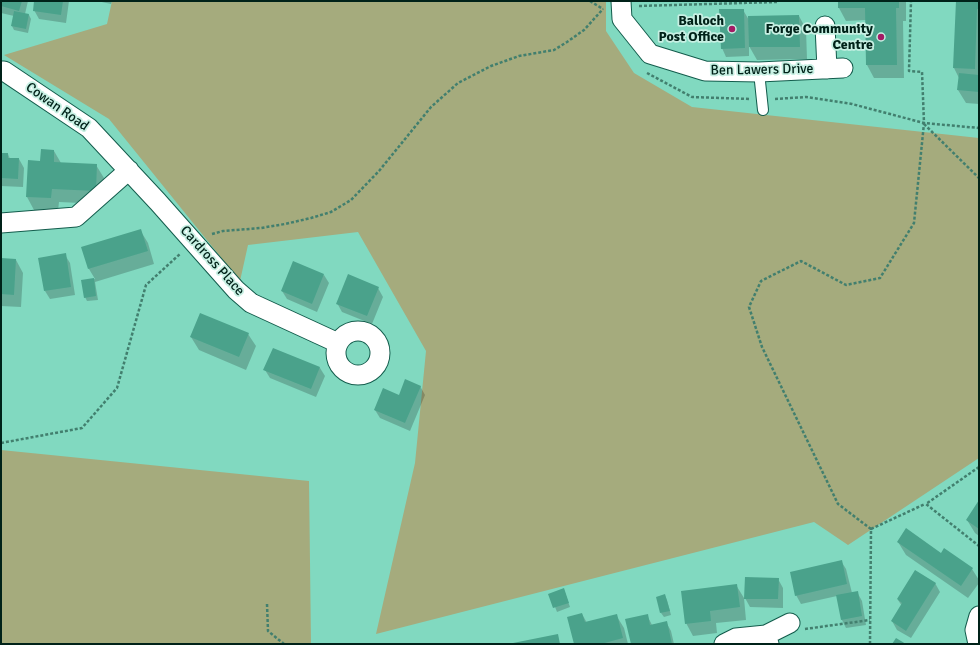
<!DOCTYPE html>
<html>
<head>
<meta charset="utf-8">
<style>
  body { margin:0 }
  #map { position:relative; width:980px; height:645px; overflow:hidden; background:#81d9c0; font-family:Signika,sans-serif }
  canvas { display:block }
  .frame { position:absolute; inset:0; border:2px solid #002219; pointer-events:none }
</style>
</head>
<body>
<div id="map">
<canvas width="980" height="645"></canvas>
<div class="frame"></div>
</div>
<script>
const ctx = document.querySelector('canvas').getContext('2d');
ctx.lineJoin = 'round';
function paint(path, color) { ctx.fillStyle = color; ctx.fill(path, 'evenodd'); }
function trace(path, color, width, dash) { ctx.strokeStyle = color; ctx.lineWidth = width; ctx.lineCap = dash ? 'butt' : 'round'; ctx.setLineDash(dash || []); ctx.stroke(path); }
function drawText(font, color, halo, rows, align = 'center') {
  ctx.font = font + ' Signika,sans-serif'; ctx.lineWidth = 3.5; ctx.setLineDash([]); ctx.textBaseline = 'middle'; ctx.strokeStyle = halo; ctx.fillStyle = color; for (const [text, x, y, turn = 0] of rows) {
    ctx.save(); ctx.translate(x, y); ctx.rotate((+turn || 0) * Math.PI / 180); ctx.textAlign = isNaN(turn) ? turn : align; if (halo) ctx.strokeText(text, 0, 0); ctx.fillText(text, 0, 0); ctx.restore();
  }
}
paint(new Path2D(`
  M112,1H606V31L634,73L692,107L979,138V458L848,545L814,522L376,634L415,463L426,351L358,232L248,245L240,281L109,119L4,55L107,24Z
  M1,450L309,481L311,644H1Z`), '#a5ab7d');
paint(new Path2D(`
  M1,1H28L25,14L29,15L31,19L28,33L14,30L12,26L14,16L1,13Z
  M35,1H69L66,23L39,19L34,10Z
  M97,1H112L111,4Z
  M839,1H906V21H903L904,78H874L867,65L866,20L846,21L839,8Z
  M957,1H979V104L966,103L958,90L959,78L954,68Z
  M743,10L749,20L799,16L806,29L807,59L757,60L749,46V56L726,57L722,48Z
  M54,151L61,163L96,165L104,178L102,204L59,202L58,211L34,210L27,197L41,162Z
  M1,154H8L10,159H19L24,168L23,187L1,186Z
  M140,230L148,243L154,264L95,282L98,300L87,301L85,297L82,281L95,279L89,269L83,248Z
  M65,255L70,263L75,295L50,299L45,291Z
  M1,259L16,260L23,273L21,307L1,306Z
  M324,275L329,283L317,312L287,299L282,291Z
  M378,288L383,297L372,324L342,312L337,303Z
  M248,334L256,346L246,370L199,350L191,337Z
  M320,368L325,376L316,397L270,378L265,370Z
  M420,386L425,395L410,431L380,418L375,410Z
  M979,502V536L975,533L967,520Z
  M898,542L941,554L972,569L979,580V583L968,598L906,555Z
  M841,561L846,569L852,593L857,592L862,601L866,625L846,628L842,620L837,596L801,604L796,595Z
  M778,579L783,588V608L750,607L745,598Z
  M935,583L940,592L911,638L897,630L892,621L902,606L898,600Z
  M736,585L744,598L746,620L716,623L717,633L693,636L686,623Z
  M564,590L570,607L557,612L550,594Z
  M665,596L667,600L671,615L664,617L661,613Z
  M582,614L587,623L616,615L624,628L628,644H575Z
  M647,615L652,625L666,622L671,631L674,644H632Z`), '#0003');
paint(new Path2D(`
  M1,1H22L19,11L1,6Z
  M34,1H63L61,15L33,11Z
  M838,1H899V8H896L897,65H866L865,8H838Z
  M956,1H979V9H977L975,69L953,68Z
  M719,9H744L745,48L721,49Z
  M14,11L29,14L26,29L11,26Z
  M799,15L800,47H749L748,16Z
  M959,73L979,75V92L957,90Z
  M41,149L54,150V162L97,164L96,191L52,189L51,198L26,197L28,160L40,161Z
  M1,153H8V158H19L18,179L1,178Z
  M141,229L148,251L88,269L81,247Z
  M66,253L71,287L44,291L38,258Z
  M1,258L16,259L14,295L1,294Z
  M293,261L324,274L312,304L281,291Z
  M348,274L379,287L367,316L336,304Z
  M94,278L96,296L84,298L81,280Z
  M200,313L249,333L239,357L190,337Z
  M273,348L320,367L311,389L263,370Z
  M405,379L421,386L405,423L374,410L383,388L399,395Z
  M979,500V529L966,520Z
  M906,528L941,553L944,548L973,568L961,586L897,542Z
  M842,560L847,584L795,596L790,572Z
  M915,570L936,583L906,631L891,621L902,603L897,599Z
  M745,577L779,578L778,599H744Z
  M737,584L740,607L710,611L711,621L685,624L681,591Z
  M564,588L569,603L553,608L548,594Z
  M858,591L862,616L841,620L836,595Z
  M665,594L670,611L660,613L656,597Z
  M582,613L585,622L617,614L623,638L601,644H574L567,617Z
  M648,614L650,625L667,621L672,644H631L625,619Z
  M558,634L560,644H514L513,643Z
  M896,638L906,644H892Z`), '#4aa28b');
const service = new Path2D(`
  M759,72L763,110`);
const minor = new Path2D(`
  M621,1L622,19L650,54L705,71L759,72L843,68
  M825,26L827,69
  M1,71H4L89,128L158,202L236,290L251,303L338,343
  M1,223L76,217L129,170
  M336 353a22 22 0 1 1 44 0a22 22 0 1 1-44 0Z
  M766,635L790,623
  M724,644L736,638L766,635L769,644
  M978,644L975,630L979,616`);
trace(service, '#135c4c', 12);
trace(minor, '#135c4c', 21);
trace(new Path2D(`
  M590,1L603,9
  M639,6L777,2L778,1
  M647,73L692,97L750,99
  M775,99L806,97L852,104L924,123L979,128
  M924,124L979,178
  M212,234L223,231L261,228L285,224L311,218L331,212L351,200L379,171L431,107L458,83L491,66L519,56L554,50L567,42L584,30L603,9
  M1,443L82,428L117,388L146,285L181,253
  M979,467L926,504L979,546
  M871,529L838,504L762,347L749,307L761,281L801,261L846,285L880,278L914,223L924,123L922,72L909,71L911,1
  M871,529L925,504
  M267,604L268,631L284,644
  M805,629L870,620
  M870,644L871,529`), '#427f6e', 2.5, [3, 2]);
trace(service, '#fff', 10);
trace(minor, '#fff', 19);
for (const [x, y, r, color] of [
  [732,29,4,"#a31b65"],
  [881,37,4,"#a31b65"]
]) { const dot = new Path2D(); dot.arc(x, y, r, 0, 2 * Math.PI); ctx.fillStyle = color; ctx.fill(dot); trace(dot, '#c7f0e3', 1.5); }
drawText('bold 14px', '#002219', '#c7f0e3', [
  ["Balloch",724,21],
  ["Post Office",724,37],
  ["Forge Community",873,29],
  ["Centre",873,45]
], 'right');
drawText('14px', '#002219', '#c7f0e3', [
  ["Ben Lawers Drive",762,70,-1],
  ["Cowan Road",57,107,35],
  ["Cardross Place",212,261,48]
]);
</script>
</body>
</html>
